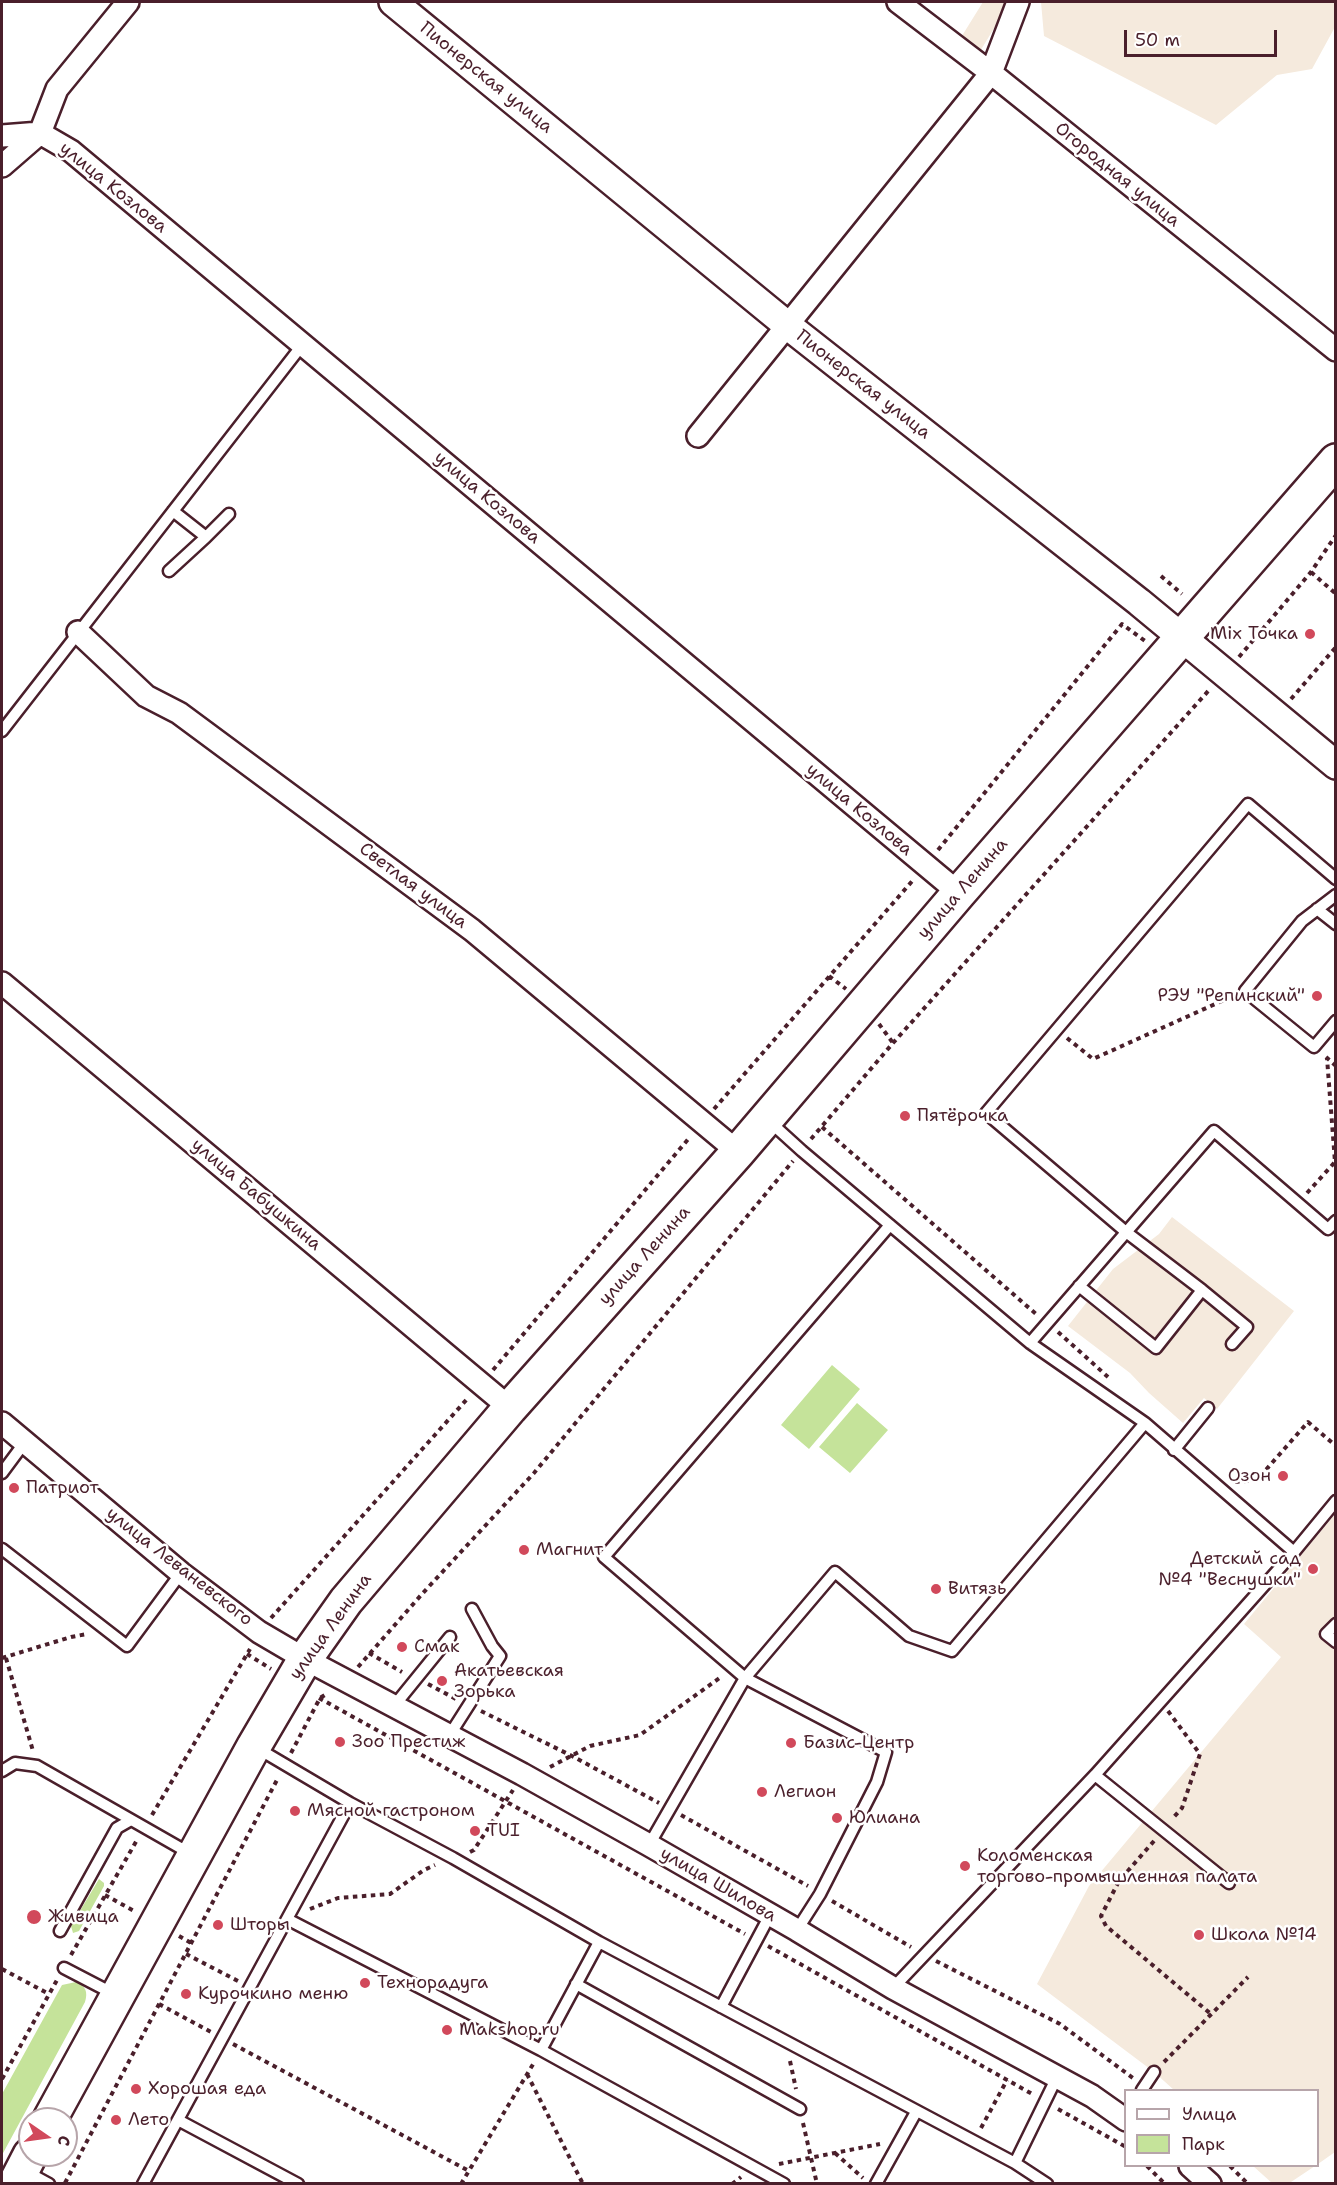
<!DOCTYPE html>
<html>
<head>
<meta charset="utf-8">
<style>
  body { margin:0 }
  #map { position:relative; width:1337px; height:2185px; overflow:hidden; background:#fff; font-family:"Shantell Sans",sans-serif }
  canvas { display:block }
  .frame { position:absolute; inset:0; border:3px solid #4a1f2b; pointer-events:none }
  .legend { position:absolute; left:1124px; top:2089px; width:195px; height:78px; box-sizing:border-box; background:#fff; border:2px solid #b7a5aa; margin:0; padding:8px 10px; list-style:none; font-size:18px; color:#4a1f2b }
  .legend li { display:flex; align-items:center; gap:12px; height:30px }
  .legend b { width:30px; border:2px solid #b7a5aa }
  .north { position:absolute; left:18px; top:2107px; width:60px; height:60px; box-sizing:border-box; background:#fff; border:2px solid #b7a5aa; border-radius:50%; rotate:103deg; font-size:16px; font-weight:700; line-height:24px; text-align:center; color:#4a1f2b }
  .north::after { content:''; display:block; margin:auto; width:21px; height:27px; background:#d1495b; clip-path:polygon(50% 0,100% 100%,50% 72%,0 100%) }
  .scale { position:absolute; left:1124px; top:30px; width:153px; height:27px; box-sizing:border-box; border:3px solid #4a1f2b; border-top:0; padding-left:8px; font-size:18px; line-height:21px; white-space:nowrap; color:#4a1f2b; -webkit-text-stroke:4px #fff; paint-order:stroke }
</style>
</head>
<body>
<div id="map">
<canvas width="1337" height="2185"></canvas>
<div class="frame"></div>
<ul class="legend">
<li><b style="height:8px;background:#fff"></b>Улица</li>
<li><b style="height:16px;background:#c5e39a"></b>Парк</li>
</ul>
<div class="north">С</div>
<div class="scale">50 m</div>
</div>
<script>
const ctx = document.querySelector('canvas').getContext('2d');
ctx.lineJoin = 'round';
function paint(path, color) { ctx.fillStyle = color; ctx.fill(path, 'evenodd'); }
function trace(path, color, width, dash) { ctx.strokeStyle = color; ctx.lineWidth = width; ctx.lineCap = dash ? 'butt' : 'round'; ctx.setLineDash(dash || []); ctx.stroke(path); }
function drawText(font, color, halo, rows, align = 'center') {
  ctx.font = font + ' "Shantell Sans",sans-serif'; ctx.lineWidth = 5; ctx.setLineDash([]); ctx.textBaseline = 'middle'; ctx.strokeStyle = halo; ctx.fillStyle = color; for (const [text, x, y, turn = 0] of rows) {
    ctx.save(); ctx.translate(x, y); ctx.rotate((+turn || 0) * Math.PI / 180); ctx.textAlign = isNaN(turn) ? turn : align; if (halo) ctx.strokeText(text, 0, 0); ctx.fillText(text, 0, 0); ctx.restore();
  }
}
paint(new Path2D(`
  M983,2H1010L979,53L960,39Z
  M1041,2H1335V27L1312,69L1277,75L1216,125L1044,36Z
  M1172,1217L1294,1311L1217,1409L1204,1398L1183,1423L1149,1393L1130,1373L1068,1326L1113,1269L1159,1234Z
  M1335,1514V2152L1318,2164V2090H1174L1154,2072L1037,1984L1089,1886L1281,1657L1244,1624Z
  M1253,2166H1315L1288,2184L1272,2183Z`), '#f5eadd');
paint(new Path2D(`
  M832,1365L860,1389L809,1449L781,1425Z
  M857,1403L888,1430L850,1473L819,1447Z
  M99,1879L104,1883V1886L79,1931L73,1933L71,1926Z
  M76,1982C86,1986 88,1992 85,2002L2,2155V2094L62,1985Z`), '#c5e39a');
const service = new Path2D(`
  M173,511L206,537L229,514
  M169,571L206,537
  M2,731L303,344
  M1336,895L1302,921L1245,991L1314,1047L1336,1021
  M1317,909L1336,924
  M769,1121L802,1151L1030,1343L1145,1423
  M1079,1286L1156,1348L1202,1290L1247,1327L1232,1344
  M1202,1290L1126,1232L986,1113L1248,804L1336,879
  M1030,1343L1214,1131L1328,1229L1336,1221
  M1174,1450L1208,1408
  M2,1473L25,1442
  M2,1549L127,1646L181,1573
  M1336,1624L1326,1634L1336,1642
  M394,1706L450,1637
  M449,1736L500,1656L492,1646L472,1609
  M257,1748L350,1803L453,1858L599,1942L1015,2163L1047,2184
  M2,1771L15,1763L37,1766L191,1854
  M1095,1775L1229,1883
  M649,1845L745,1678L835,1572L909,1636L952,1651L1145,1423L1294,1552
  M287,1919L541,2050L784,2184
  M797,1930L820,1894L877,1782L886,1752L745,1678L604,1557L890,1225
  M60,1931L117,1828L131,1820
  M64,1968L114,1994
  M576,1984L800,2109
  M893,1988L1095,1775L1294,1552L1336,1501
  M721,2007L770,1915
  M541,2050L599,1942
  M1142,2090L1154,2072
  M178,2120L298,2184
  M1015,2163L1057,2077
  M25,2171L49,2184
  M143,2184L350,1803
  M876,2184L916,2112`);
const minor = new Path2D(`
  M898,2L991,73L1336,350
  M2,136L40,133L71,151L959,893
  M2,166L40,133L57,89L128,2
  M698,436L991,73L1018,2
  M78,632L146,696L179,713L472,930L738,1152
  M2,983L510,1408
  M2,1423L181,1573L259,1632L305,1659L522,1774L649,1845L797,1930L893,1988L1092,2096L1126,2120
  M1190,2166L1210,2184`);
const tertiary = new Path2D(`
  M393,2L787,325L1139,602L1336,765`);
const primary = new Path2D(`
  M50,2119L254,1746L305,1659L346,1601L510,1408L738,1152L959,893L1336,461
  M15,2184L30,2155`);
trace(service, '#4a1f2b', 15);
trace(minor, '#4a1f2b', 26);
trace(tertiary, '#4a1f2b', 32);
trace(primary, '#4a1f2b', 38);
trace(new Path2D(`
  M1311,572L1336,594
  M1161,576L1182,594
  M1239,657L1311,572L1336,535
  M1291,699L1336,647
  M938,850L1122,624L1145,641
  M829,976L846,989
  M879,1024L893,1043
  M1067,1038L1093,1059L1233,996
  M1326,1057L1336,1066
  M714,1109L914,879
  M822,1127L1036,1314
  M811,1139L893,1043L1210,689
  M1307,1193L1335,1162L1327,1058
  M1058,1332L1108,1377
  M493,1370L690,1137
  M1235,1482L1257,1480L1308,1422L1336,1446
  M271,1618L468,1398
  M369,1653L402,1672
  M247,1654L271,1669
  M2,1658L71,1637L87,1634
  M6,1658L33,1751
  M358,1667L422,1594L534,1473L793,1161
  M428,1684L456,1699
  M319,1698L745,1934
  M481,1711L572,1756L659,1803
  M1168,1711L1200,1754L1182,1808L1172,1819
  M291,1753L320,1698L328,1693
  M550,1767L590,1746L640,1735L721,1677
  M152,1815L250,1649
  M681,1815L808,1886
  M1154,1841L1119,1881L1101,1916L1106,1926L1211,2014
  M470,1852L474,1850L513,1790
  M105,1895L136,1912
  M832,1901L911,1947
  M310,1909L338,1898L390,1894L424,1870L435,1865
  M179,1936L191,1943
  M768,1946L1034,2095
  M186,1954L238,1981
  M71,1955L137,1840
  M936,1961L1060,2024L1133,2078
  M2,1969L49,1994
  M159,2004L211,2032
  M233,2044L469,2171
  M790,2061L796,2089
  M1164,2062L1248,1977
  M527,2074L583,2184
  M2,2079L57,1980
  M1058,2109L1126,2147
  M803,2123L817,2184
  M981,2128L1007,2080
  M835,2153L863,2178
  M779,2164L880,2144
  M1147,2166L1165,2184
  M1230,2166L1248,2184
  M65,2183L278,1778
  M461,2184L535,2061
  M732,2184L741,2177`), '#4a1f2b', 4, [4.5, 4.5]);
trace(service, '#fff', 10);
trace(minor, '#fff', 21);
trace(tertiary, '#fff', 27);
trace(primary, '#fff', 33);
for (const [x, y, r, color] of [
  [1310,634,6,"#d1495b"],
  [1317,996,6,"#d1495b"],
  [905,1116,6,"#d1495b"],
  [1283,1476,6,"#d1495b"],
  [14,1488,6,"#d1495b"],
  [524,1550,6,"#d1495b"],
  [1313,1569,6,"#d1495b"],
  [936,1589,6,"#d1495b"],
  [402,1647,6,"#d1495b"],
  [442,1681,6,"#d1495b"],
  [340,1742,6,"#d1495b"],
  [791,1743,6,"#d1495b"],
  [762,1792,6,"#d1495b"],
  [295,1811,6,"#d1495b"],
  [837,1818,6,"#d1495b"],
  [475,1831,6,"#d1495b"],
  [965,1866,6,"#d1495b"],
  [34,1917,8,"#d1495b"],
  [218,1925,6,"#d1495b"],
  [1199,1935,6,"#d1495b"],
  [365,1983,6,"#d1495b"],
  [186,1994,6,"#d1495b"],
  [447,2030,6,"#d1495b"],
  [136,2089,6,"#d1495b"],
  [116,2120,6,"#d1495b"]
]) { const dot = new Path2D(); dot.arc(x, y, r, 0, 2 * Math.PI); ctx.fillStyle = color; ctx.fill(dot); trace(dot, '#fff', 2); }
drawText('18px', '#4a1f2b', '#fff', [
  ["Пионерская улица",486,78,39],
  ["Огородная улица",1117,175,39],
  ["улица Козлова",113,188,39],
  ["Пионерская улица",863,385,38],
  ["улица Козлова",487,498,40],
  ["улица Козлова",859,810,40],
  ["Светлая улица",413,886,37],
  ["улица Ленина",963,889,-49],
  ["улица Бабушкина",256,1195,40],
  ["улица Ленина",645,1256,-48],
  ["улица Леваневского",179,1567,38],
  ["улица Ленина",331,1627,-54],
  ["улица Шилова",718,1885,30]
]);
drawText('18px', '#4a1f2b', '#fff', [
  ["Mix Точка",1298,634,"right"],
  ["РЭУ \"Репинский\"",1305,996,"right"],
  ["Пятёрочка",917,1116],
  ["Озон",1271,1476,"right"],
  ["Патриот",26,1488],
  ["Магнит",536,1550],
  ["Детский сад",1301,1559,"right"],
  ["№4 \"Веснушки\"",1301,1580,"right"],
  ["Витязь",948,1589],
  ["Смак",414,1647],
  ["Акатьевская",454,1671],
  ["Зорька",454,1692],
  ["Зоо Престиж",352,1742],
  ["Базис-Центр",803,1743],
  ["Легион",774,1792],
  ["Мясной гастроном",307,1811],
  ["Юлиана",849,1818],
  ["TUI",487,1831],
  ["Коломенская",977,1856],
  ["торгово-промышленная палата",977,1877],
  ["Живица",48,1917],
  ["Шторы",230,1925],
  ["Школа №14",1211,1935],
  ["Технорадуга",377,1983],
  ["Курочкино меню",198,1994],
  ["Makshop.ru",459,2030],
  ["Хорошая еда",148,2089],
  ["Лето",128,2120]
], 'left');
</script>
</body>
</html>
